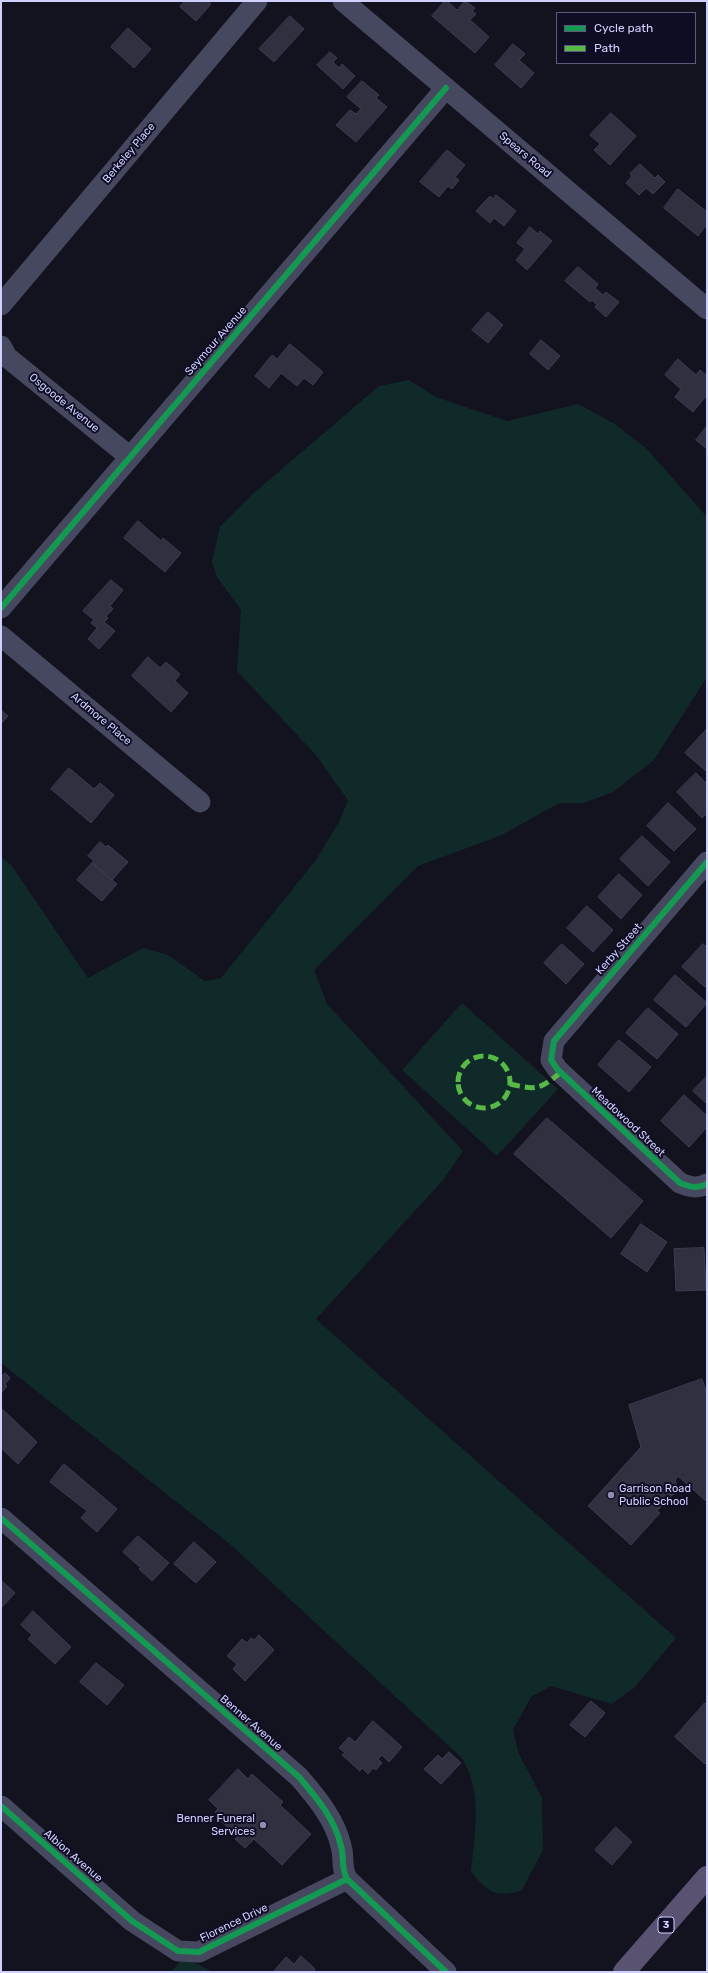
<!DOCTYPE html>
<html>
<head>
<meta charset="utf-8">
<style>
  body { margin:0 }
  #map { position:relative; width:708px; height:1973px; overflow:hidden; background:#13121f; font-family:Rubik,sans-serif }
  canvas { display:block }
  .frame { position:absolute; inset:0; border:2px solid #d0d0ff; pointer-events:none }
  .legend { position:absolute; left:556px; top:12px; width:140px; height:52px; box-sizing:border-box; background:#0f0d24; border:1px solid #5c5b7c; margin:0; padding:5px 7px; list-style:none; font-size:12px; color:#d0d0ff }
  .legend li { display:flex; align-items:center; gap:8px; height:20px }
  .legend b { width:20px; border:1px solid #5c5b7c }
</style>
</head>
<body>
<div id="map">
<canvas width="708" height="1973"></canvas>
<div class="frame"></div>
<ul class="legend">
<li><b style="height:5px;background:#139951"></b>Cycle path</li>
<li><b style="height:5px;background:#58b947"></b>Path</li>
</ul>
</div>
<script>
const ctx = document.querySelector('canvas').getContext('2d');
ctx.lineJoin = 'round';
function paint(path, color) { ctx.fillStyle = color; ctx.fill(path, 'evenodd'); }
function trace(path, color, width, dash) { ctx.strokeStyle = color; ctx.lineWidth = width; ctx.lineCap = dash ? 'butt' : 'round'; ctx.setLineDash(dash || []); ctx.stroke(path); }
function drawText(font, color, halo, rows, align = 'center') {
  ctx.font = font + ' Rubik,sans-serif'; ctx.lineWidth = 4; ctx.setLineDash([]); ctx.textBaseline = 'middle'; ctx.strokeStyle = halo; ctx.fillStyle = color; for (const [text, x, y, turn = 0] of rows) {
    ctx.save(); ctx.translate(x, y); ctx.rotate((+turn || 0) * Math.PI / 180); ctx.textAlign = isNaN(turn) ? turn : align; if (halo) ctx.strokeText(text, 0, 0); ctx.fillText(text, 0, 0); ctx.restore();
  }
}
paint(new Path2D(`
  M409,380L436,397L507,421L578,404L615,424L647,449L707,517V677L654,760L613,792L584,803H559L502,835L418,866L314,970L327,1004L463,1151L444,1179L316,1319L676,1638L634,1688L612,1704L551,1686L531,1697L513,1730L518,1752L542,1798L543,1850L522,1890C495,1899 488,1892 471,1872C475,1832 483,1794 462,1758L231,1545L1,1363V857L12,866L88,978L143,948L168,955L205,981L221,978L316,860L339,822L348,800L315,754L237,671L241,610L217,577L212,562L220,527L256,491L379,386Z
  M462,1003L558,1089L497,1156L402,1070Z
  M184,1957L213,1972H171Z`), '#102a29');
const building = new Path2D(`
  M185,1H207L211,4L196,21L180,7Z
  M445,1H447L457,10L465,1L475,8L472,11L476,14L470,20L489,37L475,53L432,16Z
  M290,16L304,29L274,62L259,49Z
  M128,28L151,49L134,68L111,47Z
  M513,44L525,54L519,60L534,73L521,88L495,65Z
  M330,52L337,58L333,62L339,68L342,64L355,76L343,89L317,65Z
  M362,81L379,95L376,98L387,107L356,142L336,125L350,110L356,114L361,109L347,97Z
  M611,113L636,136L610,165L594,150L600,144L590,135Z
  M447,150L465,165L455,177L459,180L452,189L448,186L439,197L420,182Z
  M640,164L655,178L658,175L665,182L653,194L646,188L639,195L626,183L632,176L630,174Z
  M678,189L707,212V224L698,236L664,208Z
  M496,195L516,211L504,226L494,218L490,223L476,211L490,196L493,199Z
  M530,227L538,234L540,231L552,241L527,270L516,260L525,249L517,243Z
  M578,267L598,284L595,288L603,295L606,292L619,302L606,317L595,307L597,305L592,300L590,302L565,281Z
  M488,312L503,325L488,343L472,330Z
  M541,340L560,356L548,370L530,354Z
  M290,344L323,372L313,385L304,378L297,386L281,373L269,388L255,376L272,355L277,359Z
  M678,359L696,375L700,370L707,376V395L693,412L675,397L681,389L665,375Z
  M707,426V449L696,440Z
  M138,521L161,541L163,538L181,553L165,572L124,538Z
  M111,580L123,590L110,606L113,609L106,616L108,618L104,622L115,631L99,649L88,639L97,628L91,623L94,620L83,611Z
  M148,657L160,668L166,662L180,674L175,681L188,693L171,712L132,676Z
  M1,710L8,716L1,724Z
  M706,730H707V772L685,753Z
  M69,768L94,789L100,783L114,795L91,823L51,789Z
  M696,773L707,784V799L705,800L707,802V813L702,818L677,792Z
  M668,803L696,829L674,851L647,826Z
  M642,836L670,862L648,886L620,859Z
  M100,842L106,847L108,845L128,862L112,880L92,863L94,861L88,856Z
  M92,863L117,884L102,901L77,880Z
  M619,874L642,895L621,919L598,897Z
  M587,906L613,930L593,952L567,928Z
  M562,944L584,964L566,984L544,963Z
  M703,944L707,947V985L705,987L682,967Z
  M675,975L707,1003L686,1027L654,1000Z
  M648,1008L678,1034L657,1059L626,1033Z
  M619,1040L651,1067L629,1092L598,1065Z
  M707,1076V1104L693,1091Z
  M684,1095L707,1116V1127L689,1147L661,1121Z
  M547,1118L643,1201L611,1238L514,1154Z
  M641,1224L667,1242L647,1272L621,1254Z
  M704,1248L706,1290L676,1291L674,1249Z
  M5,1373L10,1378L5,1384L7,1386L1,1393V1377Z
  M702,1379L707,1394V1502L678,1476L675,1480L679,1492L672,1495L657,1511L660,1513L631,1545L588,1506L641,1447L629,1405Z
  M1,1408L37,1442L18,1464L1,1448Z
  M64,1464L117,1509L97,1532L81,1518L87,1511L50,1482Z
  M138,1536L169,1563L152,1581L139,1569L141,1568L123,1552Z
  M194,1542L216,1562L196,1583L174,1564Z
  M1,1580L15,1593L1,1608Z
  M33,1611L71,1647L55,1664L28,1639L32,1635L21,1625Z
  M259,1635L274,1650L245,1681L233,1669L237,1664L227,1656L242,1639L247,1643L251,1638L254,1640Z
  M96,1663L124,1685L107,1705L80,1682Z
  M591,1701L605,1713L585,1737L570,1725Z
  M705,1703L707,1705V1762L705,1764L675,1737Z
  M373,1721L402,1747L389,1762L382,1755L378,1759L382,1763L376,1770L373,1768L368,1774L362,1768L360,1771L342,1755L345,1753L339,1748L349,1737L355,1742Z
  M449,1752L461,1763L441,1784L424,1769L438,1755L442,1759Z
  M238,1769L248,1779L252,1774L283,1802L280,1805L311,1834L282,1865L254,1839L245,1848L235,1839L238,1836L216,1817L218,1814L215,1812L218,1809L209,1800Z
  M616,1827L632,1842L612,1865L595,1850Z
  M301,1956L315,1969L313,1972H273L286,1957L294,1964Z`);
paint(building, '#313041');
trace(building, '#3e3c53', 1);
trace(new Path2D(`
  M343,1L707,309
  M1,305L257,1
  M1,346L7,357L130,457
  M1,608L446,88
  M1,636L200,802
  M707,862L554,1041L551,1060L558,1070L680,1183C690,1187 697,1189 707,1184
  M1,1518L299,1777C316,1797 335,1819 341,1846C345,1859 340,1865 347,1879L446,1972
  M1,1806L132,1921L178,1951L199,1952L347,1879`), '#464860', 21);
trace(new Path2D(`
  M624,1972L707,1877`), '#5a5271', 22);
trace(new Path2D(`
  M458 1082a26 26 0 1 1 52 0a26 26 0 1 1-52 0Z
  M510,1084C536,1090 539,1090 560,1073`), '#58b947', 5, [10, 5]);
trace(new Path2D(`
  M1,608L446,88
  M707,862L554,1041L551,1060L558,1070L680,1183C690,1187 697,1189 707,1184
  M1,1518L299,1777C316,1797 335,1819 341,1846C345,1859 340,1865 347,1879L446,1972
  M1,1806L132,1921L178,1951L199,1952L347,1879`), '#139951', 6);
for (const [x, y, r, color] of [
  [611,1495,4,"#8e8eb1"],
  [263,1825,4,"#8e8eb1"]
]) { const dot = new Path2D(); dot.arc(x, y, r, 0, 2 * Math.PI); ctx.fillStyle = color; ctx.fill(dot); trace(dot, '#0f0d24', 1.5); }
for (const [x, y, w] of [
  [666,1925,16]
]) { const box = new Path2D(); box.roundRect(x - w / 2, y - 8, w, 16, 3); ctx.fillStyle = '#0f0d24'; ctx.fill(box); trace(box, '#d0d0ff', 1); }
drawText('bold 10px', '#d0d0ff', null, [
  ["3",666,1925]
]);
drawText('11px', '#d0d0ff', '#0f0d24', [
  ["Berkeley Place",129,153,-50],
  ["Spears Road",525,155,40],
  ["Seymour Avenue",216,341,-49],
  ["Osgoode Avenue",64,403,39],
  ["Ardmore Place",101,719,40],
  ["Kerby Street",619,949,-49],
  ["Meadowood Street",628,1122,43],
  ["Benner Avenue",251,1723,41],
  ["Albion Avenue",73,1856,41],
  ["Florence Drive",234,1923,-26]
]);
drawText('11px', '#d0d0ff', '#0f0d24', [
  ["Garrison Road",619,1489],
  ["Public School",619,1502],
  ["Benner Funeral",255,1819,"right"],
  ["Services",255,1832,"right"]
], 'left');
</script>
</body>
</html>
